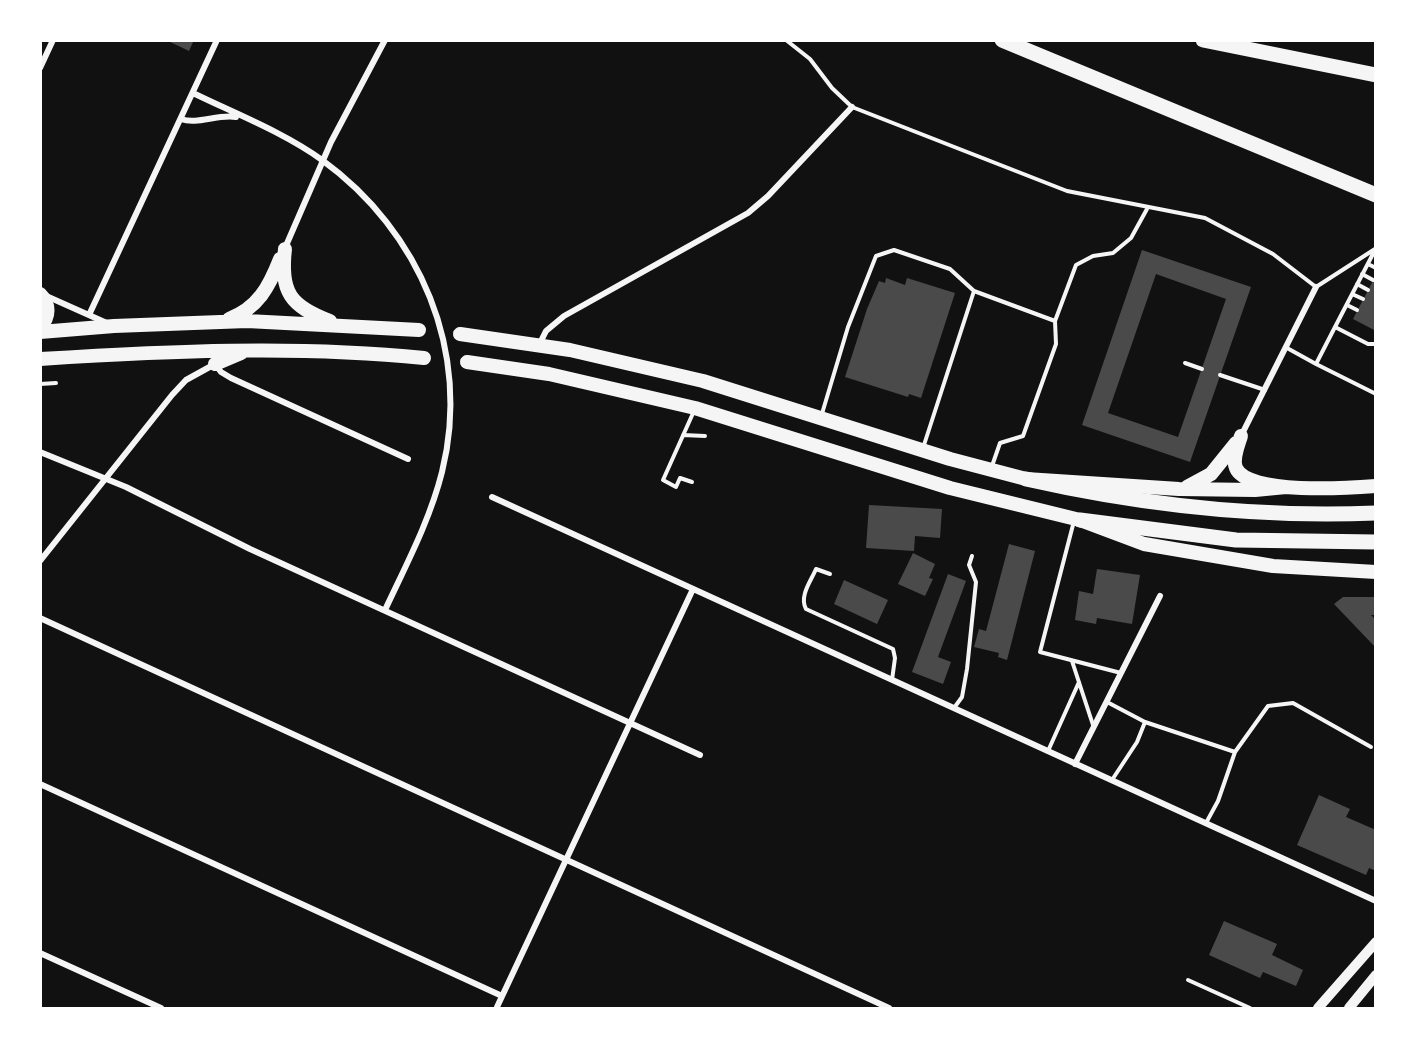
<!DOCTYPE html>
<html>
<head>
<meta charset="utf-8">
<style>
  body { margin:0 }
  #map { position:relative; width:1416px; height:1049px; overflow:hidden; background:#111; font-family:Raleway,sans-serif }
  canvas { display:block }
  .frame { position:absolute; inset:0; border:42px solid #fff; pointer-events:none }
</style>
</head>
<body>
<div id="map">
<canvas width="1416" height="1049"></canvas>
<div class="frame"></div>
</div>
<script>
const ctx = document.querySelector('canvas').getContext('2d');
ctx.lineJoin = 'round';
function paint(path, color) { ctx.fillStyle = color; ctx.fill(path, 'evenodd'); }
function trace(path, color, width, dash) { ctx.strokeStyle = color; ctx.lineWidth = width; ctx.lineCap = dash ? 'butt' : 'round'; ctx.setLineDash(dash || []); ctx.stroke(path); }
paint(new Path2D(`
  M166,40H194L189,51Z
  M1142,250L1251,287L1190,462L1082,425ZM1156,274L1226,299L1178,437L1108,413Z
  M1376,275V331L1353,319Z
  M886,278L905,285L907,278L955,293L921,398L909,394L908,397L845,377L867,309L879,281L885,283Z
  M869,505L942,509L940,538L915,536L914,551L866,548Z
  M1009,544L1035,551L1007,660L998,657L999,653L974,647L979,629L986,631Z
  M913,553L935,564L929,578L933,579L925,596L898,584Z
  M1097,569L1140,575L1132,624L1097,618L1096,624L1075,620L1079,591L1093,594Z
  M948,574L966,581L938,657L951,662L943,684L912,672Z
  M844,580L888,600L877,624L834,604Z
  M1343,597H1376V615H1371L1376,620V648L1334,604Z
  M1319,795L1350,809L1346,817L1376,830V871L1369,868L1366,875L1297,845Z
  M1224,921L1277,944L1272,955L1303,970L1296,986L1263,972L1260,978L1209,955Z`), '#4a4a4a');
trace(new Path2D(`
  M786,40L810,59L832,88L852,107L1067,191L1205,218L1273,254L1316,287L1375,249
  M1368,264L1376,268
  M1362,274L1373,280
  M1357,284L1368,290
  M1352,294L1363,299
  M1347,305L1357,310
  M1335,327L1375,250
  M1287,348L1316,364L1335,327L1368,344H1376
  M1185,363L1202,369
  M1316,364L1376,394
  M1220,375L1265,390
  M40,384L56,383
  M821,417L848,327L876,256L894,250L950,269L974,291
  M683,435L705,436
  M923,448L974,291L1055,321
  M992,466L1000,443L1023,436L1056,344L1055,321L1076,265L1093,256L1113,253L1131,238L1147,209
  M692,482L680,478L676,487L663,480L694,411
  M1074,521L1040,652L1121,673
  M830,574L816,569C811,581 799,596 806,609L893,649L895,658L892,680
  M1072,661L1093,725
  M1107,702L1145,722
  M954,708L962,697L967,669L976,582L969,565L972,556
  M1048,751L1079,682
  M1235,752L1268,706L1293,703L1371,747
  M1112,780L1137,742L1145,722L1235,752L1218,801L1206,823
  M1188,980L1250,1008`), '#f5f5f5', 4);
trace(new Path2D(`
  M40,68L53,40
  M193,93C236,114 283,132 322,160C420,231 472,352 442,472C430,520 406,565 385,610
  M181,119C197,125 217,114 236,117
  M285,248L331,142L385,40
  M44,295L109,324
  M89,315L217,40
  M539,345L546,331L564,316L748,213L768,196L852,107
  M1241,436L1316,287
  M40,452L126,487L250,549L700,755
  M492,497L1376,901
  M40,561L172,395L186,380L215,364L221,372L231,378L408,459
  M40,618L889,1008
  M1075,764L1160,596
  M40,784L502,996
  M40,953L161,1008
  M497,1007L693,589`), '#f5f5f5', 6);
trace(new Path2D(`
  M1318,1008L1376,942
  M1349,1008L1376,975`), '#f5f5f5', 10);
trace(new Path2D(`
  M285,249C280,292 290,306 330,321
  M40,294C50,304 50,317 40,327
  M229,319C258,308 269,287 280,259
  M40,332L114,326L247,321L419,330
  M460,334L570,350L703,381L950,459L1026,479L1179,489L1255,490L1286,487
  M40,359C169,351 296,345 424,358
  M467,362L549,374L695,408L950,488L1080,520L1144,544L1273,566L1376,572
  M215,364L241,353
  M1241,436C1238,446 1232,459 1236,468C1247,495 1349,488 1376,486
  M1187,487L1211,474L1236,443`), '#f5f5f5', 14);
trace(new Path2D(`
  M1002,40L1376,195
  M1203,40L1376,75
  M1026,479C1141,505 1257,518 1376,513
  M1080,520L1236,540L1376,542`), '#f5f5f5', 15);
</script>
</body>
</html>
